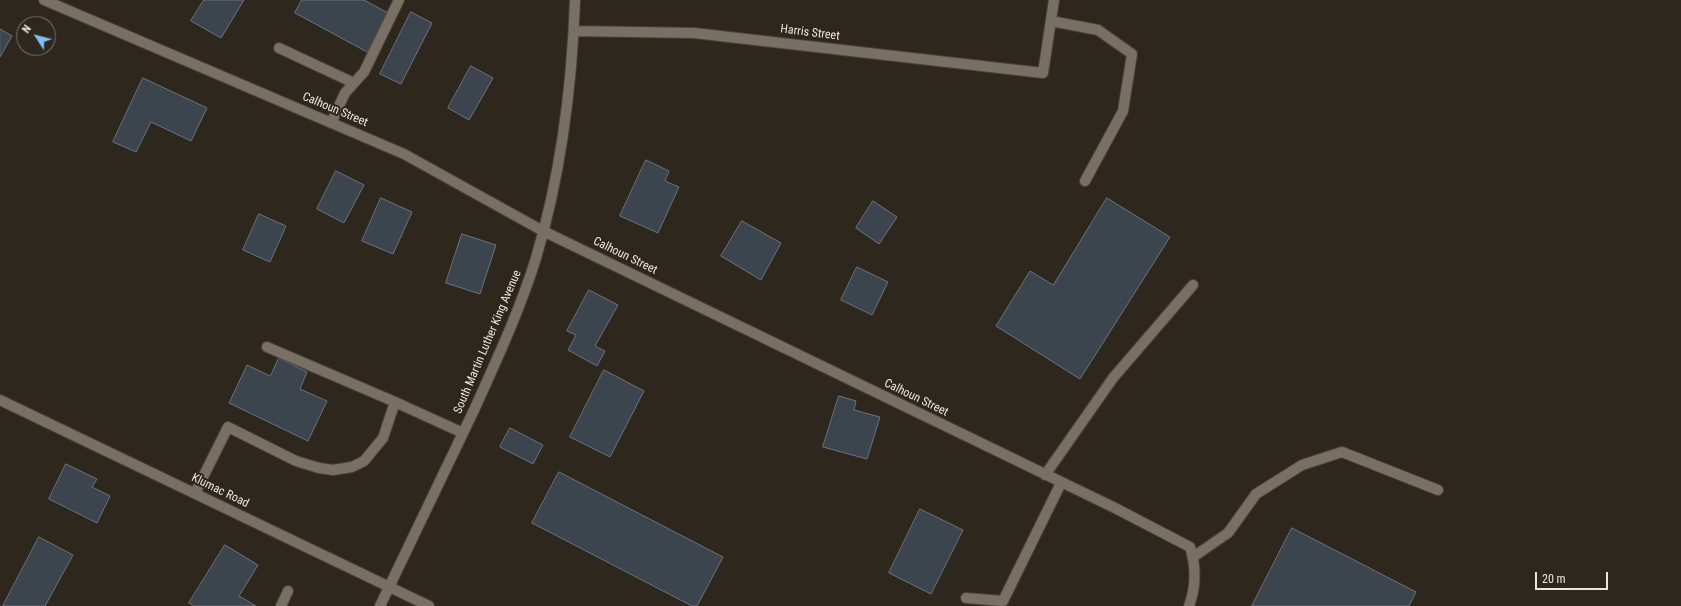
<!DOCTYPE html>
<html>
<head>
<meta charset="utf-8">
<style>
  body { margin:0 }
  #map { position:relative; width:1681px; height:606px; overflow:hidden; background:#2e271e; font-family:"Roboto Condensed",sans-serif }
  canvas { display:block }
  .north { position:absolute; left:16px; top:16px; width:40px; height:40px; box-sizing:border-box; background:#2e271e; border:1px solid #79736b; border-radius:50%; rotate:306deg; font-size:11px; font-weight:700; line-height:16px; text-align:center; color:#eae5df }
  .north::after { content:''; display:block; margin:auto; width:14px; height:18px; background:#80bdfa; clip-path:polygon(50% 0,100% 100%,50% 72%,0 100%) }
  .scale { position:absolute; left:1535px; top:572px; width:73px; height:18px; box-sizing:border-box; border:2px solid #eae5df; border-top:0; padding-left:5px; font-size:12px; line-height:14px; white-space:nowrap; color:#eae5df; -webkit-text-stroke:3px #2e271e; paint-order:stroke }
</style>
</head>
<body>
<div id="map">
<canvas width="1681" height="606"></canvas>
<div class="north">N</div>
<div class="scale">20 m</div>
</div>
<script>
const ctx = document.querySelector('canvas').getContext('2d');
ctx.lineJoin = 'round';
function paint(path, color) { ctx.fillStyle = color; ctx.fill(path, 'evenodd'); }
function trace(path, color, width, dash) { ctx.strokeStyle = color; ctx.lineWidth = width; ctx.lineCap = dash ? 'butt' : 'round'; ctx.setLineDash(dash || []); ctx.stroke(path); }
function drawText(font, color, halo, rows, align = 'center') {
  ctx.font = font + ' "Roboto Condensed",sans-serif'; ctx.lineWidth = 4; ctx.setLineDash([]); ctx.textBaseline = 'middle'; ctx.strokeStyle = halo; ctx.fillStyle = color; for (const [text, x, y, turn = 0] of rows) {
    ctx.save(); ctx.translate(x, y); ctx.rotate((+turn || 0) * Math.PI / 180); ctx.textAlign = isNaN(turn) ? turn : align; if (halo) ctx.strokeText(text, 0, 0); ctx.fillText(text, 0, 0); ctx.restore();
  }
}
const building = new Path2D(`
  M204,0H244L221,38L191,21Z
  M302,0H364L390,14L369,53L295,13Z
  M411,12L432,23L401,84L380,74Z
  M0,29L12,36L0,57Z
  M471,66L493,78L469,120L448,108Z
  M143,78L207,108L191,141L151,122L136,152L113,142Z
  M646,160L669,171L665,181L679,187L658,233L620,216Z
  M336,171L364,185L344,223L317,209Z
  M381,198L412,212L393,254L362,241Z
  M1107,198L1170,237L1080,379L996,326L1030,271L1053,285Z
  M873,201L897,217L879,244L856,228Z
  M259,214L286,226L270,262L243,250Z
  M742,221L781,243L761,280L721,256Z
  M462,234L496,245L480,294L446,283Z
  M857,267L888,282L872,315L841,300Z
  M589,290L618,305L595,346L605,351L597,366L568,350L576,335L567,331Z
  M279,358L307,372L300,389L327,401L308,441L229,403L247,365L270,376Z
  M604,370L644,391L610,457L570,437Z
  M839,396L856,401L854,410L880,417L867,459L823,447Z
  M510,428L543,445L533,464L500,447Z
  M66,464L97,479L92,487L110,496L97,523L49,499Z
  M559,472L723,557L697,606H692L532,523Z
  M920,509L963,530L931,594L889,573Z
  M1292,528L1416,592L1409,606H1252Z
  M39,537L73,555L45,606H3Z
  M225,545L258,565L239,596L256,606H194L189,603Z`);
paint(building, '#3c454e');
trace(building, '#6b747f', 1);
const minor = new Path2D(`
  M44,0L404,154L543,231L1115,508L1190,547C1196,566 1196,587 1189,606
  M1051,21L1098,30L1132,54L1123,111L1085,181
  M574,31L694,33L1043,73L1054,0
  M279,48L354,83
  M331,123L345,93L364,72L399,0
  M267,347L395,402
  M0,400L429,606
  M1045,475L1113,378L1193,285
  M195,493L228,427L296,461L319,468L333,470L352,467L364,461L383,438L395,402L463,433
  M1193,557L1228,533L1256,494L1302,465L1342,452L1438,490
  M966,598L1003,601L1061,483
  M281,606L288,591
  M380,606C412,540 444,474 475,408C497,359 520,310 536,258C561,174 572,87 575,0`);
trace(minor, '#49433b', 12);
trace(minor, '#797065', 10);
drawText('12px', '#eae5df', '#2e271e', [
  ["Harris Street",810,33,7],
  ["Calhoun Street",335,110,23],
  ["Calhoun Street",625,256,26],
  ["South Martin Luther King Avenue",488,342,-67],
  ["Calhoun Street",916,398,26],
  ["Klumac Road",220,491,26]
]);
</script>
</body>
</html>
